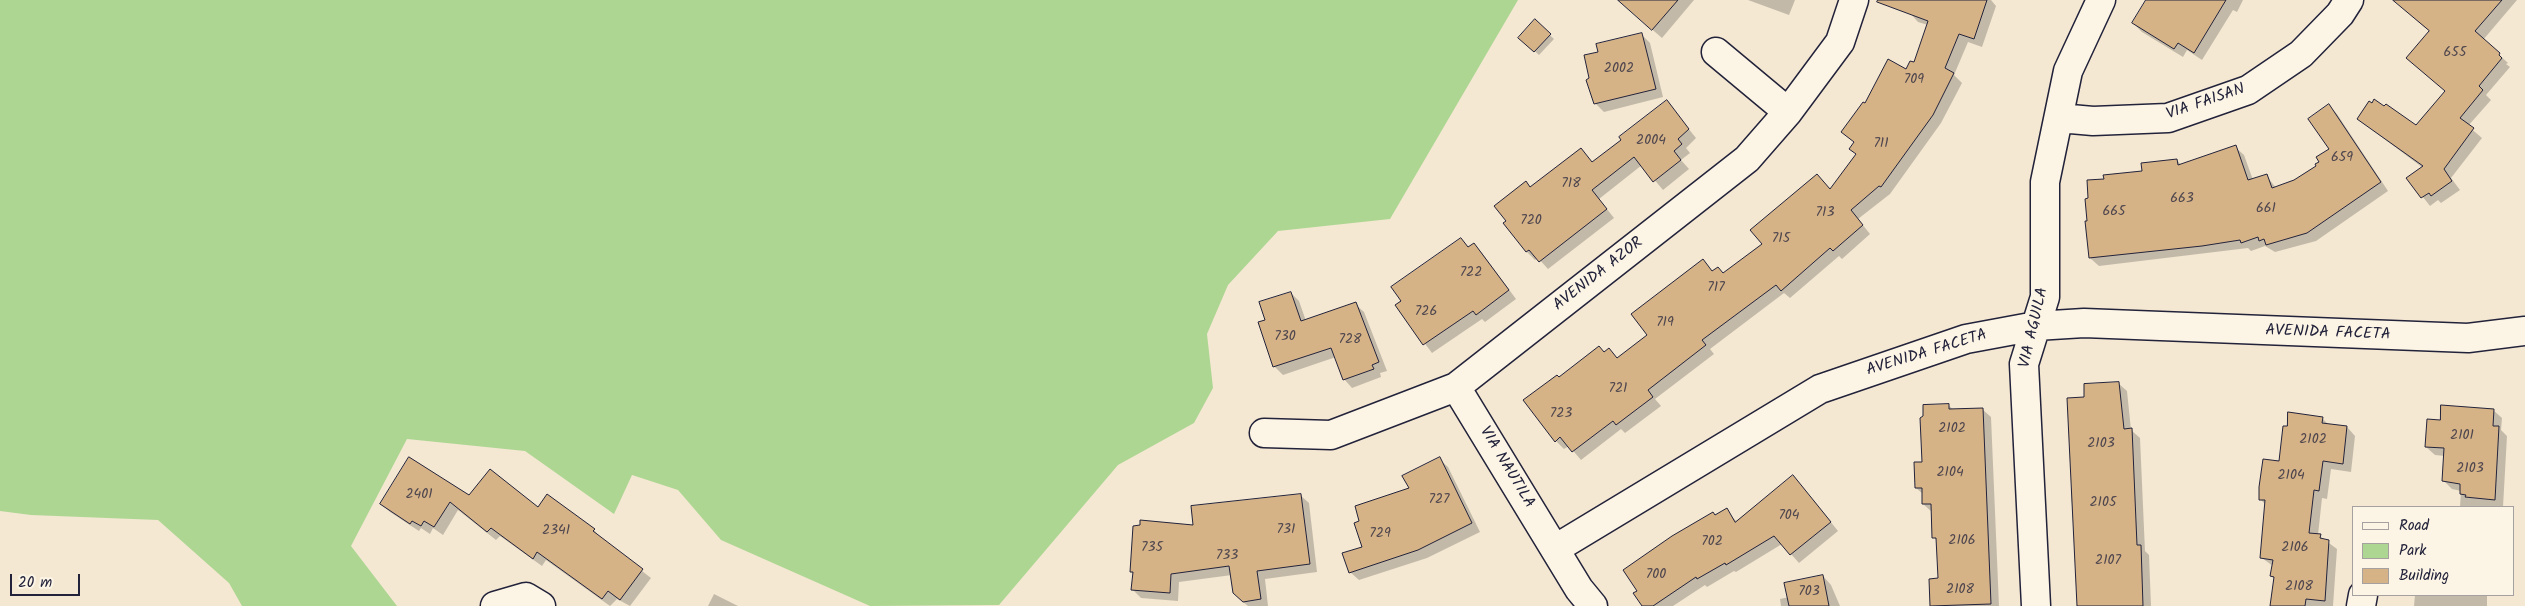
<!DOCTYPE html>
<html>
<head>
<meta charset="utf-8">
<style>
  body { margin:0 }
  #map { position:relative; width:2525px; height:606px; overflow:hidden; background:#f4e8d2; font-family:Kalam,sans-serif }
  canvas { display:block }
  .legend { position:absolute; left:2352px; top:506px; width:162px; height:90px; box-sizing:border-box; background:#fcf5e5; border:1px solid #a5a1a1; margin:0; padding:6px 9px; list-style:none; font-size:15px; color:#22223b }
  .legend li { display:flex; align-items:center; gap:10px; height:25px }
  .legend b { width:25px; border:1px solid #a5a1a1 }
  .scale { position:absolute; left:10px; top:574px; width:70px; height:22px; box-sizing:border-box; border:2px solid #22223b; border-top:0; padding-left:6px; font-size:15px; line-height:18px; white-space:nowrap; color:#22223b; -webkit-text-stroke:4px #fcf5e5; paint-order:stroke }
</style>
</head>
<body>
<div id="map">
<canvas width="2525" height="606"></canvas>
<ul class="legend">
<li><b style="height:6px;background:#fcf5e5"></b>Road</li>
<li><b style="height:14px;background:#aed693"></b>Park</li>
<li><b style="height:14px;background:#d5b387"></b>Building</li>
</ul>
<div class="scale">20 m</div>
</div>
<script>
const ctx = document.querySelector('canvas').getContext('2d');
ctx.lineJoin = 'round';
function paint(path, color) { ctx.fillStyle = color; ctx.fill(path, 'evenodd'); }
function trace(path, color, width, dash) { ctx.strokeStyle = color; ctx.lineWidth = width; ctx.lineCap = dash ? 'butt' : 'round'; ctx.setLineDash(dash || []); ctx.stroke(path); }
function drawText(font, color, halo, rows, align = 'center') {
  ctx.font = font + ' Kalam,sans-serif'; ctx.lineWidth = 4.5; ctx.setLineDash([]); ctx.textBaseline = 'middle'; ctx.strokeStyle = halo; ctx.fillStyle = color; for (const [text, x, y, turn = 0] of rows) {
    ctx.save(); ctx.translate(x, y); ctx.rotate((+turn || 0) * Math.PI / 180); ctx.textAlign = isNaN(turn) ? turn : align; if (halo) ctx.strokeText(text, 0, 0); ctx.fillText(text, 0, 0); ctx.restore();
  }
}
paint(new Path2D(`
  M0,0H1518L1390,219L1278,231L1228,285L1207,334L1213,388L1194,423L1118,465L999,605L870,606L721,540L678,490L632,475L614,514L525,451L407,439L351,546L397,606H242L229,583L158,520L31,515L0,511Z`), '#aed693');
paint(new Path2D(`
  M1618,0H1694L1662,38Z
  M1748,0H1795L1789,15Z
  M1914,0H1991L1996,6L1982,47L1968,42L1954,75L1962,83L1941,123L1890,194L1858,219L1870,234L1842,259L1839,256L1790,298L1784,293L1710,349L1714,354L1655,399L1661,406L1625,433L1621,429L1581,460L1569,446L1564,449L1556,441L1559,378L1609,349L1618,359L1649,335L1703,261L1713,272L1724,274L1831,190L1857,155L1855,143L1842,132L1865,105L1915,64L1928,25L1918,22L1910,13Z
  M2148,0H2243L2237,12L2233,10L2202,60L2187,50L2183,57L2142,32L2133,23Z
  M2411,0H2517L2483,40L2508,63L2506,64L2510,67L2486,95L2491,100L2468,126L2482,138L2451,178L2460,190L2441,203L2438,200L2430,206L2408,178L2423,168L2358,119L2416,127L2446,92L2430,32Z
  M1535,21L1554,39L1539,55L1520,38Z
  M1642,35L1650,43L1663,97L1604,112L1595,103L1590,79L1599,52Z
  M1667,102L1696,138L1686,148L1690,153L1681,160L1689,169L1663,190L1642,165L1599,199L1614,218L1548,269L1538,258L1535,260L1527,252L1531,188L1581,149L1593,163Z
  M2329,106L2337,114L2388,191L2316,241L2275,252L2265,246L2251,251L2248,248L2099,266L2090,258V199L2105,180L2144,173L2177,160L2181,165L2235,147L2244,155L2253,180L2266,175L2276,188L2295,181L2318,167L2330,150Z
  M1461,239L1469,248L1474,245L1482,253L1516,299L1485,322L1482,319L1432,353L1396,305Z
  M1291,293L1299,301L1306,321L1355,304L1364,312L1387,371L1380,373L1381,377L1352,388L1344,379L1336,357L1283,375L1274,366L1266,320Z
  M2118,383L2127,391L2131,430L2140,438L2145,551L2149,555L2151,606H2079L2071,492L2074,491L2086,398Z
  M1948,405L1954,410L1982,409L1991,417L1999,606H1932L1930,580H1939L1937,541L1934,537L1932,512L1923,504V494L1916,488L1924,463Z
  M2493,410L2502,418L2501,430L2507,436L2503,507H2460L2461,491L2452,489L2443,480L2445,456L2435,455L2426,447L2441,422Z
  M2322,418L2329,425L2347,427L2355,436L2351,472L2331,469L2327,499L2322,498L2318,535L2337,549L2333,606H2272L2275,579L2272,576L2273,566L2262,558L2266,505L2260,499L2280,463Z
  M1439,459L1448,467L1480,532L1427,558L1359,580L1350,572L1363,548L1410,489Z
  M1801,485L1838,531L1799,563L1782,544L1736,572L1734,571L1707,587L1705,585L1673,606H1643L1716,516L1726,510L1737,522Z
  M1300,495L1309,503L1317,572L1265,579L1268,606H1248L1243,602L1232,575L1179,582L1178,601L1141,598L1133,590L1134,575L1131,572L1195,526Z
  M470,497L538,509L594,530L601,539L651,578L630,606L617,599L610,606L546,560L542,566L500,536L496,540L458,510L443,535L433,528L430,534L421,528L419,531L390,512L381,504Z
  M1823,576L1831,585L1840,606H1781L1780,599L1789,597Z
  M714,594L738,606H708Z
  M2415,595H2487V606H2414Z`), '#0003');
const building = new Path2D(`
  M1618,0H1678L1652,30Z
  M1878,0H1987L1974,39L1959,34L1945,68L1954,73L1933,115L1881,187L1879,186L1851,210L1863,225L1833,251L1830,248L1781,291L1776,285L1702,340L1706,345L1648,390L1653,397L1616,425L1613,421L1572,452L1560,437L1555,442L1523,400L1557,375L1559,377L1599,346L1604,352L1609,348L1617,358L1647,335L1631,314L1703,259L1712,271L1718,267L1723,273L1762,244L1750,230L1817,174L1830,189L1856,154L1849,149L1854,142L1841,132L1863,102L1865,103L1888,59L1906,69L1910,61L1914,62L1928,21L1877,2Z
  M2146,0H2226L2194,53L2178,43L2174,49L2132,23Z
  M2393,0H2502L2475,31L2500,53L2499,55L2502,58L2479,86L2483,90L2460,118L2474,128L2444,169L2452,181L2431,196L2429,193L2421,198L2406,178L2423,166L2357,119L2369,101L2372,103L2374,99L2384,106L2386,104L2416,125L2445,91L2406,58L2429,31Z
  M1535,19L1551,34L1534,52L1518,38Z
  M1642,33L1656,89L1594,104L1586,80L1589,78L1584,55L1598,52L1596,44Z
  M1667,100L1689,129L1678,139L1682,144L1674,151L1681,160L1653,182L1634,157L1592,190L1607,209L1539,262L1529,250L1526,252L1503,223L1506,221L1494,206L1526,181L1530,187L1581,148L1592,162L1621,140L1619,137Z
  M2329,104L2381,182L2307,233L2266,245L2264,239L2259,241L2258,237L2241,243L2240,240L2202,246L2089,258L2085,221H2087L2085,199L2088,198L2087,180L2104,179L2103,175L2142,171L2141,163L2177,159L2178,165L2236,145L2248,180L2267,174L2272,188L2294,180L2316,166L2315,164L2319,162L2316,157L2329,149L2308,119Z
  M1461,238L1468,247L1474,243L1509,290L1476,315L1473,311L1423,345L1395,305L1401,301L1391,287Z
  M1291,292L1301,321L1356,302L1379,362L1372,365L1374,369L1343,380L1331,348L1273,367L1258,322L1265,320L1259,302Z
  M2119,382L2124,429L2132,428L2137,545H2141L2143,606H2077L2067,398L2084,397V384Z
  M1949,404V409L1983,408L1991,604L1930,606L1929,579L1938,578L1936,538H1932L1931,504H1922V488H1915L1914,462H1922L1920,418L1923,416V405Z
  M2441,405L2494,409L2493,426H2499L2495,500L2465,497L2466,495L2460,494V484L2442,481L2444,448L2425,447L2427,419L2440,420Z
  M2288,412L2323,417L2322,423L2347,426L2343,464L2323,461L2319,491L2314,490L2309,533L2321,534L2320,538L2329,540L2325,601L2306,599L2305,606H2270L2274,577L2270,576L2273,560L2260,558L2265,500H2259V487L2263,459L2279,461L2283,426H2287Z
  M409,457L469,495L490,469L538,507L547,494L595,529L593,531L643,569L620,600L608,591L602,599L537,552L533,559L491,528L487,532L450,502L434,527L424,521L421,526L412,521L410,524L380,504Z
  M1440,457L1472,523L1418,550L1349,573L1342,553L1362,547L1354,523L1359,521L1355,506L1409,488L1402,476Z
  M1793,475L1831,522L1790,555L1774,536L1726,565L1725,563L1697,579L1696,577L1653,606H1642L1633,593L1637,591L1623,570L1672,536L1713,512L1715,515L1727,508L1735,522Z
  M1301,494L1310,564L1257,571L1261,599L1243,602L1233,593L1229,566L1171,574L1170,593L1131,590L1133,572H1130L1133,526L1140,525V520L1193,525L1191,506Z
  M1823,575L1829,606H1789L1784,583Z`);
paint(building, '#d5b387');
trace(building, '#22223b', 1);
const minor = new Path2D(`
  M1716,52L1788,112
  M2059,118L2093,121L2168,118L2248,90L2301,54L2340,14L2349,0
  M1456,387L1579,589L1593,606
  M1264,433L1331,435L1456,387L1747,159L1788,112L1840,42L1854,0
  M1555,549L1820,389L1966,339L2036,326L2084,323L2468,338L2525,331
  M495,606L526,597L541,606
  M2036,606L2024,364L2045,297V182L2068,71L2101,0
  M2361,606L2363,595`);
trace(minor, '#22223b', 31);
trace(minor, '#fcf5e5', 28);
drawText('14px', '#4f464e', null, [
  ["655",2455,54],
  ["2002",1619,70],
  ["709",1914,81],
  ["2004",1651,142],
  ["711",1881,145],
  ["659",2342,159],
  ["718",1571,185],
  ["663",2182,200],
  ["661",2266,210],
  ["665",2114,213],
  ["713",1825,214],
  ["720",1531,222],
  ["715",1781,240],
  ["722",1471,274],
  ["717",1716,289],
  ["726",1426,313],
  ["719",1665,324],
  ["730",1285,338],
  ["728",1350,341],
  ["721",1618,390],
  ["723",1561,415],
  ["2102",1952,430],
  ["2101",2462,437],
  ["2102",2313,441],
  ["2103",2101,445],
  ["2103",2470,470],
  ["2104",1950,474],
  ["2104",2291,477],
  ["2401",419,496],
  ["727",1439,501],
  ["2105",2103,504],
  ["704",1789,517],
  ["731",1286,531],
  ["2341",556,532],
  ["729",1380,535],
  ["2106",1962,542],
  ["702",1712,543],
  ["735",1152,549],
  ["2106",2295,549],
  ["733",1227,557],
  ["2107",2108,562],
  ["700",1656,576],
  ["2108",2299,588],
  ["2108",1960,591],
  ["703",1809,593]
]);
drawText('16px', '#22223b', '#fcf5e5', [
  ["VIA FAISAN",2206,103,-19],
  ["AVENIDA AZOR",1599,275,-38],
  ["VIA AGUILA",2035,328,-77],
  ["AVENIDA FACETA",2328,334,2],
  ["AVENIDA FACETA",1927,354,-17],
  ["VIA NAUTILA",1506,468,59]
]);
</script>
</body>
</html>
